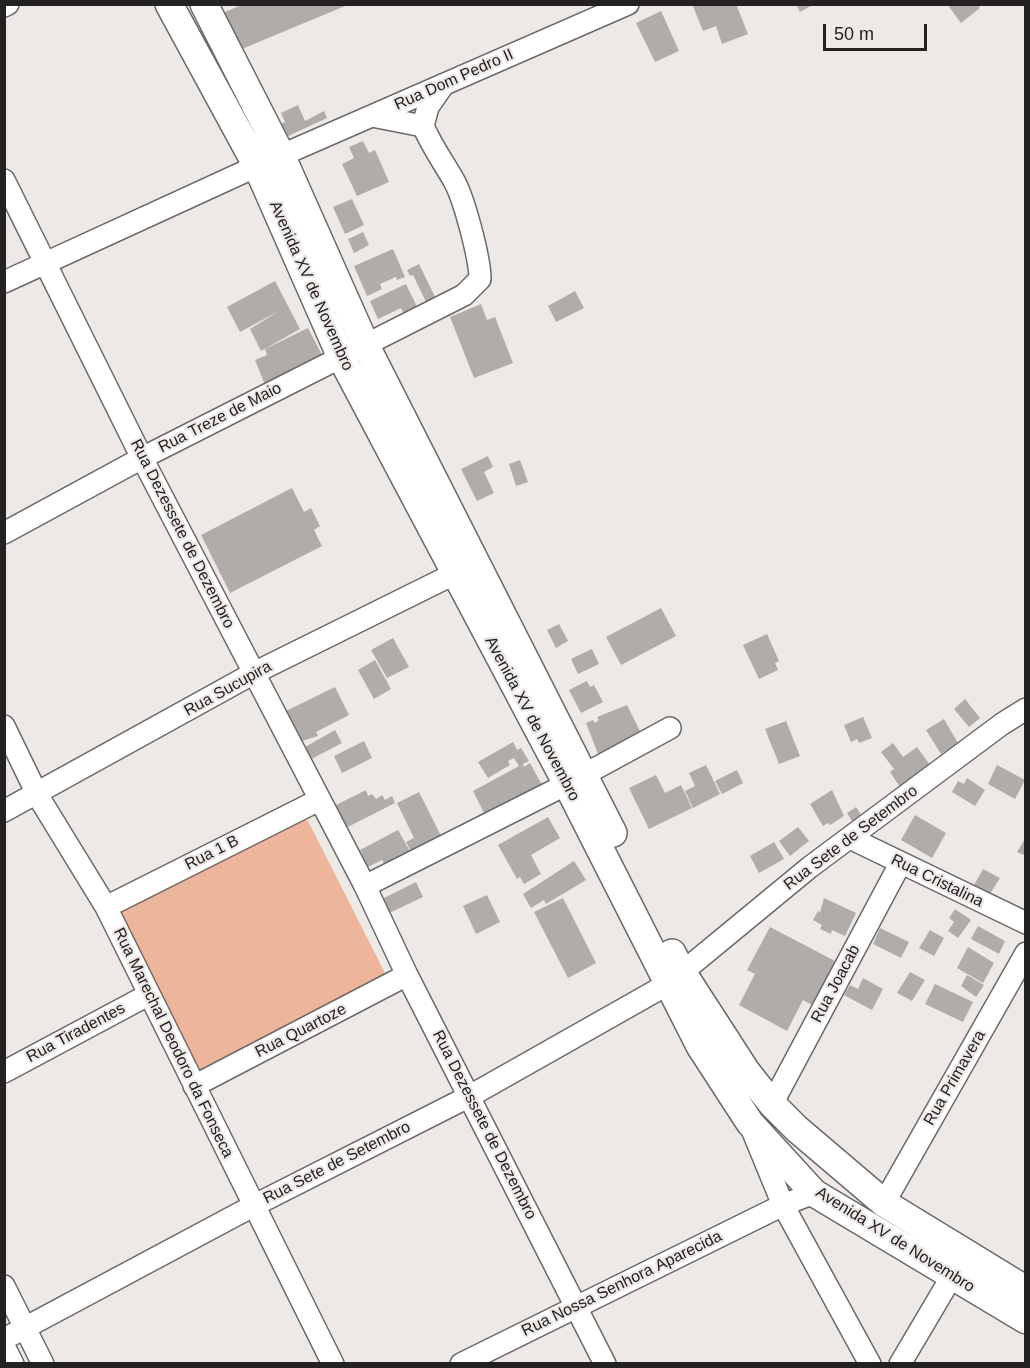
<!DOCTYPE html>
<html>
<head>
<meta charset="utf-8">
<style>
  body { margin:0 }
  #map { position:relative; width:1030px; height:1368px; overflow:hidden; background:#ede9e7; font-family:Arial,sans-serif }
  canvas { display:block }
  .frame { position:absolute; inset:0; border:6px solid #232121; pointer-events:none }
  .scale { position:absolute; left:823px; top:24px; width:104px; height:27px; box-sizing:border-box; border:3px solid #232121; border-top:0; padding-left:8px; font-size:18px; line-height:21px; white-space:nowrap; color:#232121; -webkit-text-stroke:4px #ede9e7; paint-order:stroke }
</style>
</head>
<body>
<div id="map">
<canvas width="1030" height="1368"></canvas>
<div class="frame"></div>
<div class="scale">50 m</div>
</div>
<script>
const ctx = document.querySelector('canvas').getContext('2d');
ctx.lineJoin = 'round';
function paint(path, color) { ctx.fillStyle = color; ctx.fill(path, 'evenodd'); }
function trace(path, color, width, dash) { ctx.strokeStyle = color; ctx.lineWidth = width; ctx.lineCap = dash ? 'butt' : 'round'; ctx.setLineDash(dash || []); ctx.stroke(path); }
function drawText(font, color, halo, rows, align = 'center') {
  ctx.font = font + ' Arial,sans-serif'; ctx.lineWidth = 4.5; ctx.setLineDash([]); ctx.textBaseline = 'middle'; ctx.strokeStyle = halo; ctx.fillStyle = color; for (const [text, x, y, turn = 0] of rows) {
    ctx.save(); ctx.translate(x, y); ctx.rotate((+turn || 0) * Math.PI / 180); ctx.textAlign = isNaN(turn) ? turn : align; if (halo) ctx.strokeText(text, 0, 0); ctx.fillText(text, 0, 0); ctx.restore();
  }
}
paint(new Path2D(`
  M302,820L308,821L385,973L383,982L199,1072L120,916L123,910Z`), '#edb599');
paint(new Path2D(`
  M243,4H350L237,51L221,14Z
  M692,4H736L748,34L722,44L716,26L703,31Z
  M796,4H814L800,12Z
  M947,4H977L980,8L961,23Z
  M661,11L679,51L655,62L636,23Z
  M298,105L305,121L324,111L327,118L284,138L278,125L285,122L281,113Z
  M363,141L369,153L375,150L389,182L357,196L342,164L354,158L349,147Z
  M352,199L364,225L345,234L333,207Z
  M363,232L369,245L354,253L348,239Z
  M393,249L405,277L397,280L396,277L380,284L382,289L367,296L354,266Z
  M419,264L437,301L428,306L413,275L410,276L407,270Z
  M275,281L300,329L261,351L250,329L279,311L240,332L227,307Z
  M406,284L419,311L406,318L401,308L378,319L370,301Z
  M575,291L584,308L556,322L548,306Z
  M481,304L487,320L495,317L513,363L474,378L450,317Z
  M308,328L322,355L265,385L255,360L267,355L265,349Z
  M488,456L493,467L484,472L494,493L477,501L461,469Z
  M520,460L528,482L516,486L509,464Z
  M292,488L304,512L311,508L320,526L314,530L322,546L230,593L201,535Z
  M661,608L676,636L621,665L606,637Z
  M559,624L568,641L556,648L547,630Z
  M767,634L779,661L775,663L778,670L759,679L743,645Z
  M393,638L409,667L387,678L371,650Z
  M592,649L599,664L578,674L571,659Z
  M375,660L391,689L374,699L358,670Z
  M587,681L590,687L594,685L603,702L581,713L569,690Z
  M335,687L349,715L316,732L318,736L299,742L278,715Z
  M965,699L980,718L969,727L954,709Z
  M627,705L641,733L598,754L586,723L593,720L595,723L599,720L597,717Z
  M863,717L872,738L859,743L857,739L851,742L844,725Z
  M944,719L958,743L941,754L926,730Z
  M786,721L800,756L779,764L765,729Z
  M335,730L342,743L302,764L296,748L303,744L305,747Z
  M364,741L372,758L342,773L334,756Z
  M513,742L517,750L521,748L529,761L523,764L524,767L530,763L542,785L485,815L473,791L519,766L514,758L508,761L510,765L488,778L478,762Z
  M893,743L903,757L917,747L930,765L900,787L890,772L894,769L881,752Z
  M706,765L720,794L693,808L685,791L695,786L689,773Z
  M997,765L1025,780L1015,799L988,784Z
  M737,770L743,783L722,794L715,781Z
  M656,775L665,793L681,785L692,808L649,829L629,788Z
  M967,778L985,790L975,806L952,792L958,781L964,784Z
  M366,790L368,796L372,794L376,799L382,795L385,800L392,796L395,803L338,832L326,810Z
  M832,790L844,816L830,825L828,823L823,826L810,804Z
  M419,792L442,838L412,853L406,842L414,838L397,803Z
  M856,807L865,821L856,827L847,813Z
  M915,815L946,833L932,858L901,840Z
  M548,817L560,838L531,855L541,874L524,884L520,877L517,879L498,845Z
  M798,827L809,841L790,856L779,841Z
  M398,830L411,853L385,866L382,860L368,867L360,850Z
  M1026,837V856L1017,852Z
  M774,842L784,859L759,873L750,856Z
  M574,861L586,880L546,904L544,900L531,908L523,894Z
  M983,869L1000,878L990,894L974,885Z
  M416,882L423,897L389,913L382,899Z
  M487,895L500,922L476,934L463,906Z
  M563,898L596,963L568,978L534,912Z
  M824,898L856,913L845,936L832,930L831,934L820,929L822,925L813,920L818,911L820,912Z
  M955,909L971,920L958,938L948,931L954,922L949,918Z
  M978,926L1005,941L999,954L971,939Z
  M770,927L835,961L812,1005L803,1000L787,1031L739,1005L755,974L747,970Z
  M880,928L909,942L901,958L873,944Z
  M930,930L944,938L934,956L919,948Z
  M968,947L994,963L983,983L957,968Z
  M910,972L925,980L912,1001L897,993Z
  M967,975L984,985L976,997L961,986Z
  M863,978L883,989L872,1010L844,995L850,985L858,989Z
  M935,984L973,1002L963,1022L925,1004Z`), '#b0acaa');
const minor = new Path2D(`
  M4,6L8,4
  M372,116L423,126
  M4,180L142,458L365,886L407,975L605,1364
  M4,282L257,166L628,4
  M4,533L142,458L464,295L480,279C480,259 464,197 453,179C442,160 433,148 423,126L428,107L444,84
  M4,726L38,796L106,907L333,1364
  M4,811L254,673L468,567
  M850,838L1026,923
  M365,886L567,784L670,728
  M106,907L319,800
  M4,1072L148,995
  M194,1086L407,975
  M772,1104L900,864
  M753,1132L783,1205L870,1364
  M884,1203L1026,953
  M4,1286L43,1364
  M4,1339L253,1206L470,1096L668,984L810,867L1002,724L1026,709
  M4,1346L13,1364
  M461,1364L783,1205L814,1193
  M900,1364L952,1276`);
const major = new Path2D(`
  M169,4L257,166L341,357L567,784L700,1046L750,1123L814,1193L1026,1320
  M204,4L281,155L365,344L613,833
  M672,953L682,972L746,1071L772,1104L797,1129L884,1203L1026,1290`);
trace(minor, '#6d6968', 24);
trace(major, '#6d6968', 30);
trace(minor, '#fff', 21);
trace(major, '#fff', 27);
drawText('16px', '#232121', '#ede9e7', [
  ["Rua Dom Pedro II",454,80,-24],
  ["Avenida XV de Novembro",311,286,66],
  ["Rua Treze de Maio",220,418,-27],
  ["Rua Dezessete de Dezembro",182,534,63],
  ["Rua Sucupira",228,689,-29],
  ["Avenida XV de Novembro",532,719,62],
  ["Rua Sete de Setembro",851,838,-37],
  ["Rua 1 B",212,853,-27],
  ["Rua Cristalina",937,881,26],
  ["Rua Joacab",836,984,-62],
  ["Rua Quartoze",301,1031,-27],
  ["Rua Tiradentes",76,1033,-28],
  ["Rua Marechal Deodoro da Fonseca",173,1043,64],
  ["Rua Primavera",955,1078,-60],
  ["Rua Dezessete de Dezembro",484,1125,63],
  ["Rua Sete de Setembro",337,1163,-27],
  ["Avenida XV de Novembro",895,1240,32],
  ["Rua Nossa Senhora Aparecida",622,1284,-26]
]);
</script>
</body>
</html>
